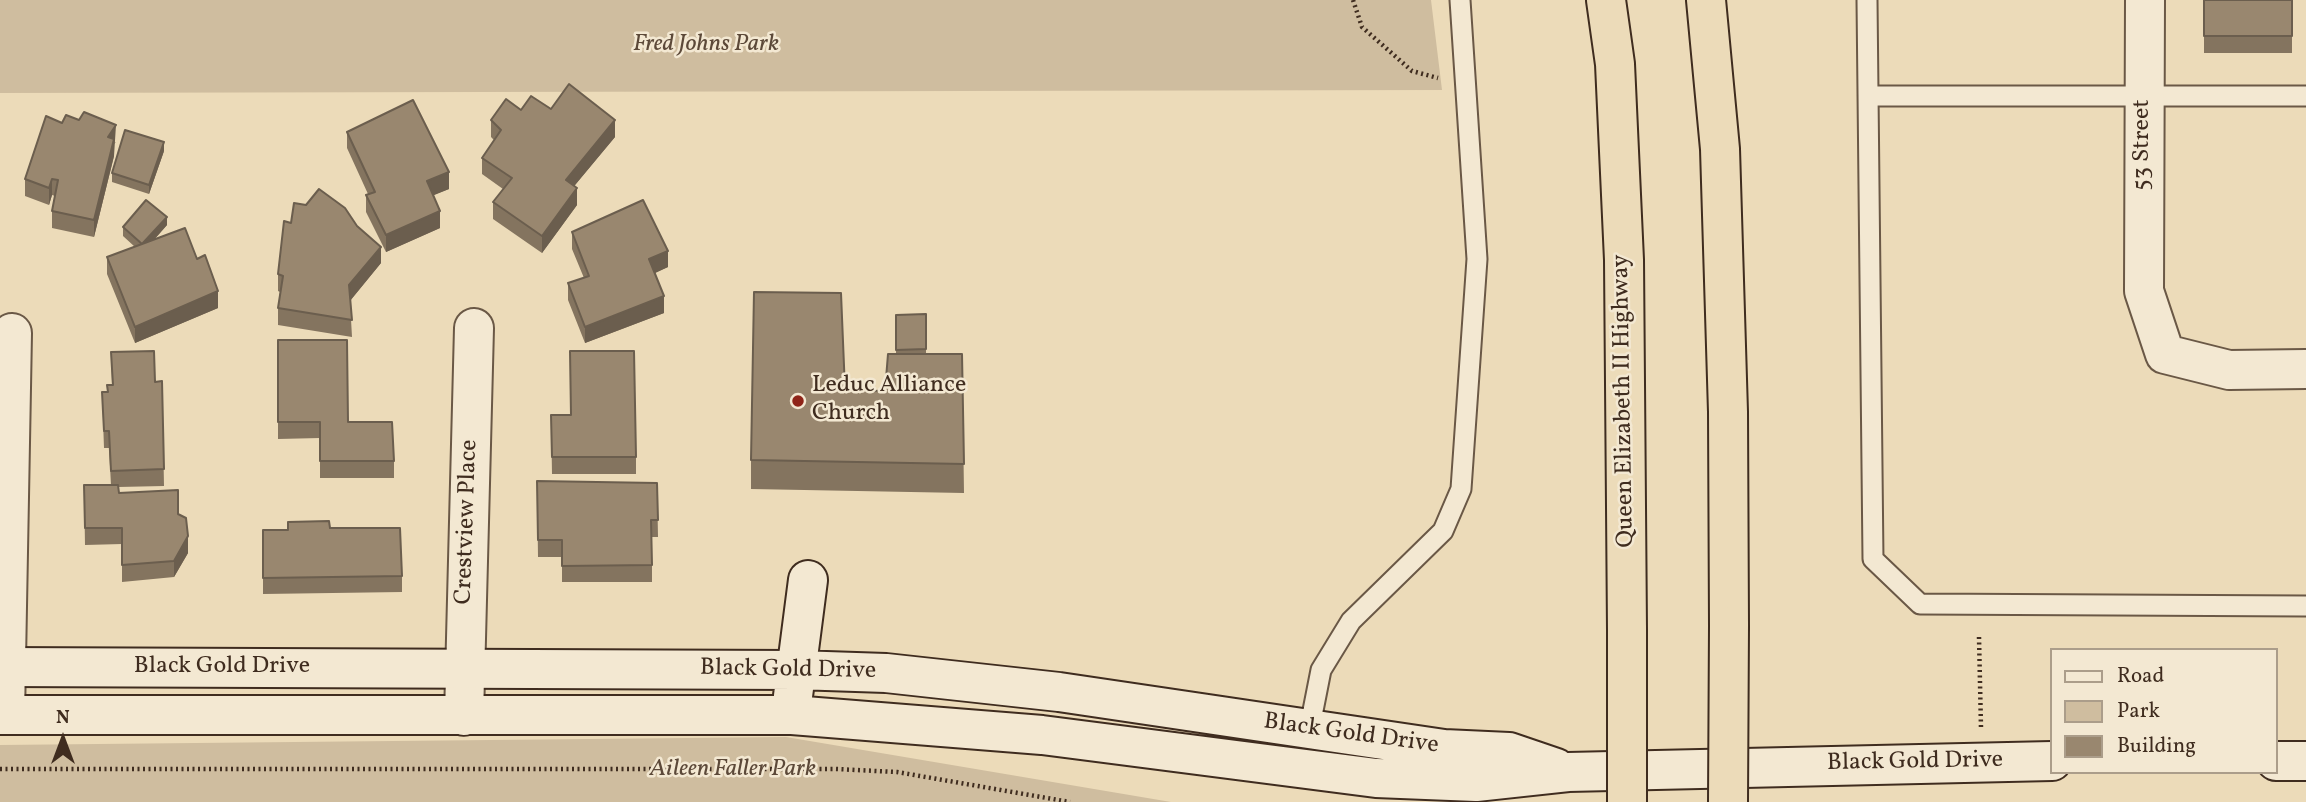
<!DOCTYPE html>
<html>
<head>
<meta charset="utf-8">
<style>
  body { margin:0 }
  #map { position:relative; width:2306px; height:802px; overflow:hidden; background:#ecdbb9; font-family:Vollkorn,serif }
  canvas { display:block }
  .legend { position:absolute; left:2050px; top:648px; width:228px; height:126px; box-sizing:border-box; background:#f3e8d2; border:2px solid #ab9d8a; margin:0; padding:9px 12px; list-style:none; font-size:21px; color:#3f2c1f }
  .legend li { display:flex; align-items:center; gap:14px; height:35px }
  .legend b { width:35px; border:2px solid #ab9d8a }
  .north { position:absolute; left:28px; top:704px; width:70px; height:70px; -webkit-text-stroke:5px #f3e8d2; paint-order:stroke; rotate:0deg; font-size:19px; font-weight:700; line-height:28px; text-align:center; color:#3f2c1f }
  .north::after { content:''; display:block; margin:auto; width:24px; height:32px; background:#3f2c1f; clip-path:polygon(50% 0,100% 100%,50% 72%,0 100%) }
</style>
</head>
<body>
<div id="map">
<canvas width="2306" height="802"></canvas>
<ul class="legend">
<li><b style="height:9px;background:#f3e8d2"></b>Road</li>
<li><b style="height:19px;background:#cfbd9f"></b>Park</li>
<li><b style="height:19px;background:#99876f"></b>Building</li>
</ul>
<div class="north">N</div>
</div>
<script>
const ctx = document.querySelector('canvas').getContext('2d');
ctx.lineJoin = 'round';
function paint(path, color) { ctx.fillStyle = color; ctx.fill(path, 'evenodd'); }
function trace(path, color, width, dash) { ctx.strokeStyle = color; ctx.lineWidth = width; ctx.lineCap = dash ? 'butt' : 'round'; ctx.setLineDash(dash || []); ctx.stroke(path); }
function drawText(font, color, halo, rows, align = 'center') {
  ctx.font = font + ' Vollkorn,serif'; ctx.lineWidth = 5; ctx.setLineDash([]); ctx.textBaseline = 'middle'; ctx.strokeStyle = halo; ctx.fillStyle = color; for (const [text, x, y, turn = 0] of rows) {
    ctx.save(); ctx.translate(x, y); ctx.rotate((+turn || 0) * Math.PI / 180); ctx.textAlign = isNaN(turn) ? turn : align; if (halo) ctx.strokeText(text, 0, 0); ctx.fillText(text, 0, 0); ctx.restore();
  }
}
paint(new Path2D(`
  M0,0H1431L1442,90L0,93Z
  M786,737L1171,802H0V745Z`), '#cfbd9f');
const lane = new Path2D(`
  M1867,0L1873,559L1920,604L2306,606
  M1868,96H2306
  M1308,736L1321,670L1351,621L1443,531L1461,489L1477,259L1460,0`);
const street = new Path2D(`
  M2145,0L2144,291L2165,354L2229,370L2306,369
  M5,715L12,333
  M464,716L474,328`);
const secondary = new Path2D(`
  M0,667L796,670L886,673L1059,692L1444,749L1509,752L1556,768
  M793,696L808,580
  M0,715H792L1042,735L1376,778L1476,782L1568,772L2052,761
  M2276,761H2306`);
const highway = new Path2D(`
  M1606,0L1615,64L1624,260L1627,630
  M1706,0L1720,149L1728,412L1729,626`);
trace(lane, '#6a5846', 23);
trace(street, '#6a5846', 42);
trace(secondary, '#3f2c1f', 42);
trace(highway, '#3f2c1f', 42);
trace(new Path2D(`
  M1353,0L1362,27L1412,71L1438,78
  M1979,637L1981,728
  M0,769H836L897,772L1070,802`), '#3f2c1f', 4.5, [2, 3.5]);
trace(lane, '#f3e8d2', 19);
trace(street, '#f3e8d2', 38);
trace(secondary, '#f3e8d2', 38);
trace(highway, '#ecdbb9', 38);
const highwayBridge = new Path2D(`
  M1627,630V802
  M1728,802L1729,626`);
trace(highwayBridge, '#3f2c1f', 42, []);
trace(highwayBridge, '#ecdbb9', 38);
paint(new Path2D(`
  M2204,0H2292V53H2204Z
  M551,109L615,137L574,186L577,205L542,253L493,219V202L503,189L482,174V158L494,140L491,137V120L521,110Z
  M347,132L449,189L433,195L440,228L386,252L366,212V195L368,194L347,148Z
  M116,142L114,144V156L94,237L52,228V211L55,196L52,195L49,205L25,196V179Z
  M164,151L149,194L112,182V173Z
  M167,225L154,240L218,308L135,343L107,274V257L135,247L123,236V227Z
  M572,232L668,267L654,273L664,313L585,343L568,300V283L584,278L572,249Z
  M381,263L350,301L352,337L278,325V308L280,292L278,291V274Z
  M926,314V354H962L964,493L751,489V460L845,390L885,391L896,354V315Z
  M278,340L348,422L394,461V478H320V438L278,439Z
  M111,352L155,382L162,381L164,486L118,487L119,493L178,514L188,553L174,577L122,582V544L85,545L84,485H111L109,448H104L102,392H107V385H112Z
  M551,415L636,457V474H552Z
  M537,481L657,483L658,537H652V582H562V557H538Z
  M330,528L402,576V592L263,594V530Z`), '#84745f');
paint(new Path2D(`
  M615,120V137L566,196V180Z
  M116,125L114,156L94,237V220L108,137Z
  M164,142V151L149,194V185Z
  M449,172V189L427,198V181Z
  M52,179V195L49,205V188Z
  M577,188V205L542,253V236Z
  M440,211V228L386,252V235Z
  M167,217V225L142,253V244Z
  M381,247V263L349,302V285Z
  M668,251V267L649,276V259Z
  M218,291V308L135,343V327Z
  M664,296V313L585,343V327Z
  M188,536V553L174,577V561Z`), '#6b5e4e');
const building = new Path2D(`
  M2204,0H2292V36H2204Z
  M569,84L615,120L566,180L577,188L542,236L493,202L512,178L482,158L501,130L491,120L506,99L521,110L531,96L551,109Z
  M413,100L449,172L427,181L440,211L386,235L366,195L375,192L347,132Z
  M84,112L116,125L108,137L114,139L94,220L52,211L58,180L52,179L49,188L25,179L46,116L62,123L66,115L79,120Z
  M125,130L164,142L149,185L112,173Z
  M319,189L345,208L357,226L381,247L349,285L352,320L278,308L283,276L278,274L284,221L291,223L294,203L306,205Z
  M146,200L167,217L142,244L123,227Z
  M643,200L668,251L649,259L664,296L585,327L568,283L589,276L572,232Z
  M185,228L197,259L205,255L218,291L135,327L107,257Z
  M754,292L841,293L845,390L885,391L888,354H962L964,464L751,460Z
  M926,314V349L896,350V315Z
  M278,340H347L348,422H392L394,461H320V422H278Z
  M154,351L155,382L162,381L164,469L111,471L109,431H104L102,392H108L107,385H113L111,352Z
  M570,351H634L636,457H552L551,415H571Z
  M537,481L657,483L658,520H651L652,565L562,566V540H538Z
  M84,485H118L119,493L178,490V514L186,518L188,536L174,561L122,565V528H85Z
  M329,521L330,528H400L402,576L263,578V530H288V522Z`);
paint(building, '#99876f');
trace(building, '#6b5e4e', 2);
for (const [x, y, r, color] of [
  [798,401,7,"#8f2418"]
]) { const dot = new Path2D(); dot.arc(x, y, r, 0, 2 * Math.PI); ctx.fillStyle = color; ctx.fill(dot); trace(dot, '#f3e8d2', 2.5); }
drawText('italic 24px', '#5c4939', '#f3e8d2', [
  ["Fred Johns Park",706,46],
  ["Aileen Faller Park",733,771]
]);
drawText('24px', '#3f2c1f', '#f3e8d2', [
  ["53 Street",2144,145,-90],
  ["Queen Elizabeth II Highway",1625,401,-91],
  ["Crestview Place",468,522,-88],
  ["Black Gold Drive",222,668],
  ["Black Gold Drive",788,671,1],
  ["Black Gold Drive",1351,735,8],
  ["Black Gold Drive",1915,763,-1]
]);
drawText('24px', '#3f2c1f', '#f3e8d2', [
  ["Leduc Alliance",812,387],
  ["Church",812,415]
], 'left');
</script>
</body>
</html>
